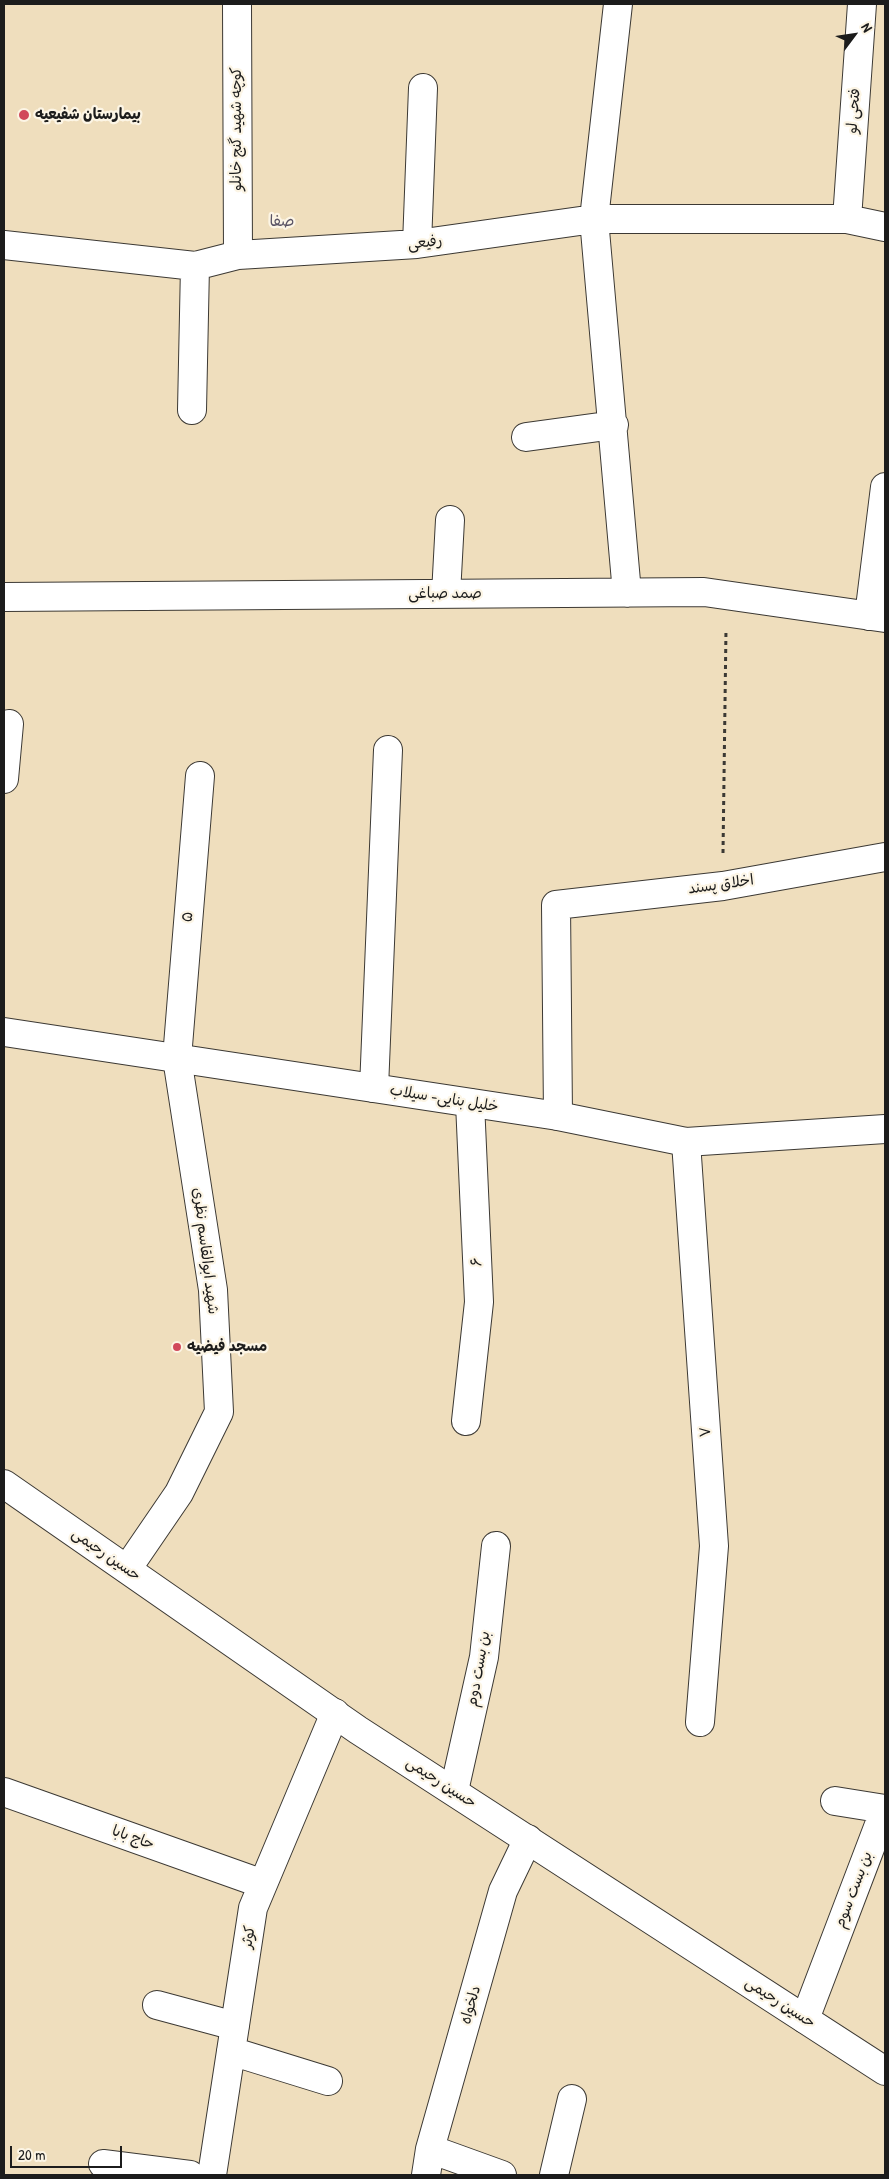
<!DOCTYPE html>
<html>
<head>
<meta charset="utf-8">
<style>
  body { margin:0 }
  #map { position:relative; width:889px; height:2179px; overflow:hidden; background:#efdebd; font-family:"Patrick Hand",sans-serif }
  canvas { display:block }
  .frame { position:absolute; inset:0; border:5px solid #1c1c1c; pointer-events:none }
  .north { position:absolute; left:829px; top:10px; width:50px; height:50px; -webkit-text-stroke:4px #fcf5e5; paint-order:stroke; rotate:59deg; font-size:14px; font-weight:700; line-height:20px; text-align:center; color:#1c1c1c }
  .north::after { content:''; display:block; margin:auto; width:18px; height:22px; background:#1c1c1c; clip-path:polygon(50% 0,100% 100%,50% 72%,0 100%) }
  .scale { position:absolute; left:10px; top:2146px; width:112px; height:22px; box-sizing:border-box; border:2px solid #1c1c1c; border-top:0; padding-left:6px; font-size:15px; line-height:18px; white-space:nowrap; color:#1c1c1c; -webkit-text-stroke:4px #fcf5e5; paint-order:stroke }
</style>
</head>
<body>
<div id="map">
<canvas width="889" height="2179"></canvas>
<div class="frame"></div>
<div class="north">N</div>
<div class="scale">20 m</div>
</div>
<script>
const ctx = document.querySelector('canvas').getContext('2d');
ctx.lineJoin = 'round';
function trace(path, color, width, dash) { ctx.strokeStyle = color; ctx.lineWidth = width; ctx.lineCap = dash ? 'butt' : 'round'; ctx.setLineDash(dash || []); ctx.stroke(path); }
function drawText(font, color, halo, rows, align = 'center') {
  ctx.font = font + ' "Patrick Hand","Playpen Sans Arabic",sans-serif'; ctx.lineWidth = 4.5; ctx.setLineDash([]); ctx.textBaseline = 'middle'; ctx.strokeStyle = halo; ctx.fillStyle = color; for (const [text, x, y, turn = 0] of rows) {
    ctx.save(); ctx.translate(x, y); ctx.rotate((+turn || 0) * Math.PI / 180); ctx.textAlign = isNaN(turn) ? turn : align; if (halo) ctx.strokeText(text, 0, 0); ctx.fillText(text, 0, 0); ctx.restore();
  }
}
const minor = new Path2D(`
  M237,4L238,255
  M618,4L594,219L627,593
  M847,219L862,4
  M417,244L423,88
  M4,245L195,266L238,255L417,244L594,219H847L885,227
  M192,410L195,266
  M526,437L614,425
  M446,594L450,520
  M4,597L704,592L885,618
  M869,616L885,487
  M4,779L9,724
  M374,1088L388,750
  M558,1116L556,905L723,886L885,857
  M686,1142L714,1546L700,1722
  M466,1421L479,1302L470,1103
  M127,1569L179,1493L219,1412L213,1290L177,1058L200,776
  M454,1791L484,1657L496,1546
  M4,1792L263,1884
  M157,2005L235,2026
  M805,2019L885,1809L835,1801
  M231,2051L328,2081
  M430,2149L502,2175
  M103,2164L190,2175
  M212,2175L253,1908L335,1713
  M426,2175L430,2149L503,1891L528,1839
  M554,2175L572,2099`);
const tertiary = new Path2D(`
  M4,1032L558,1116L686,1142L885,1129
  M4,1484L358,1730L885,2071`);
trace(minor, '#3c3934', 30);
trace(tertiary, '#3c3934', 30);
trace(new Path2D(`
  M723,853L726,629`), '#3c3934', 3, [4, 4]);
trace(minor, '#fff', 28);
trace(tertiary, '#fff', 28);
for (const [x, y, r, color] of [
  [24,115,6,"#d1495b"],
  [177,1347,5,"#d1495b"]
]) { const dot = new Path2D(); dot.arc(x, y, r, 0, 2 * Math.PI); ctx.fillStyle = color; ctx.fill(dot); trace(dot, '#fcf5e5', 2); }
drawText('15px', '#1c1c1c', '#fcf5e5', [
  ["فتحی لو",854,111,-86],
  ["کوچه شهید گنج خانلو",237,129,-90],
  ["رفیعی",425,243,-7],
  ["صمد صباغی",445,594],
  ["اخلاق پسند",721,885,-8],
  ["۵",188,917,-85],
  ["خلیل بنایی- سیلاب",444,1099,9],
  ["شهید ابوالقاسم نظری",205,1251,83],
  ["۶",477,1262,-93],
  ["۷",706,1432,-94],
  ["حسین رحیمی",106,1555,35],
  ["بن بست دوم",479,1669,-80],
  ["حسین رحیمی",441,1783,33],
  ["حاج بابا",133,1838,20],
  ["بن بست سوم",854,1890,-69],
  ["کوثر",249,1937,-81],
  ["حسین رحیمی",780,2003,33],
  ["دلخواه",471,2005,-74]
]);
drawText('bold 15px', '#1c1c1c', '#fcf5e5', [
  ["بیمارستان شفیعیه",35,115],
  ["مسجد فیضیه",187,1347]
], 'left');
drawText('16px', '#595364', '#fcf5e5', [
  ["صفا",282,222]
]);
</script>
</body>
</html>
